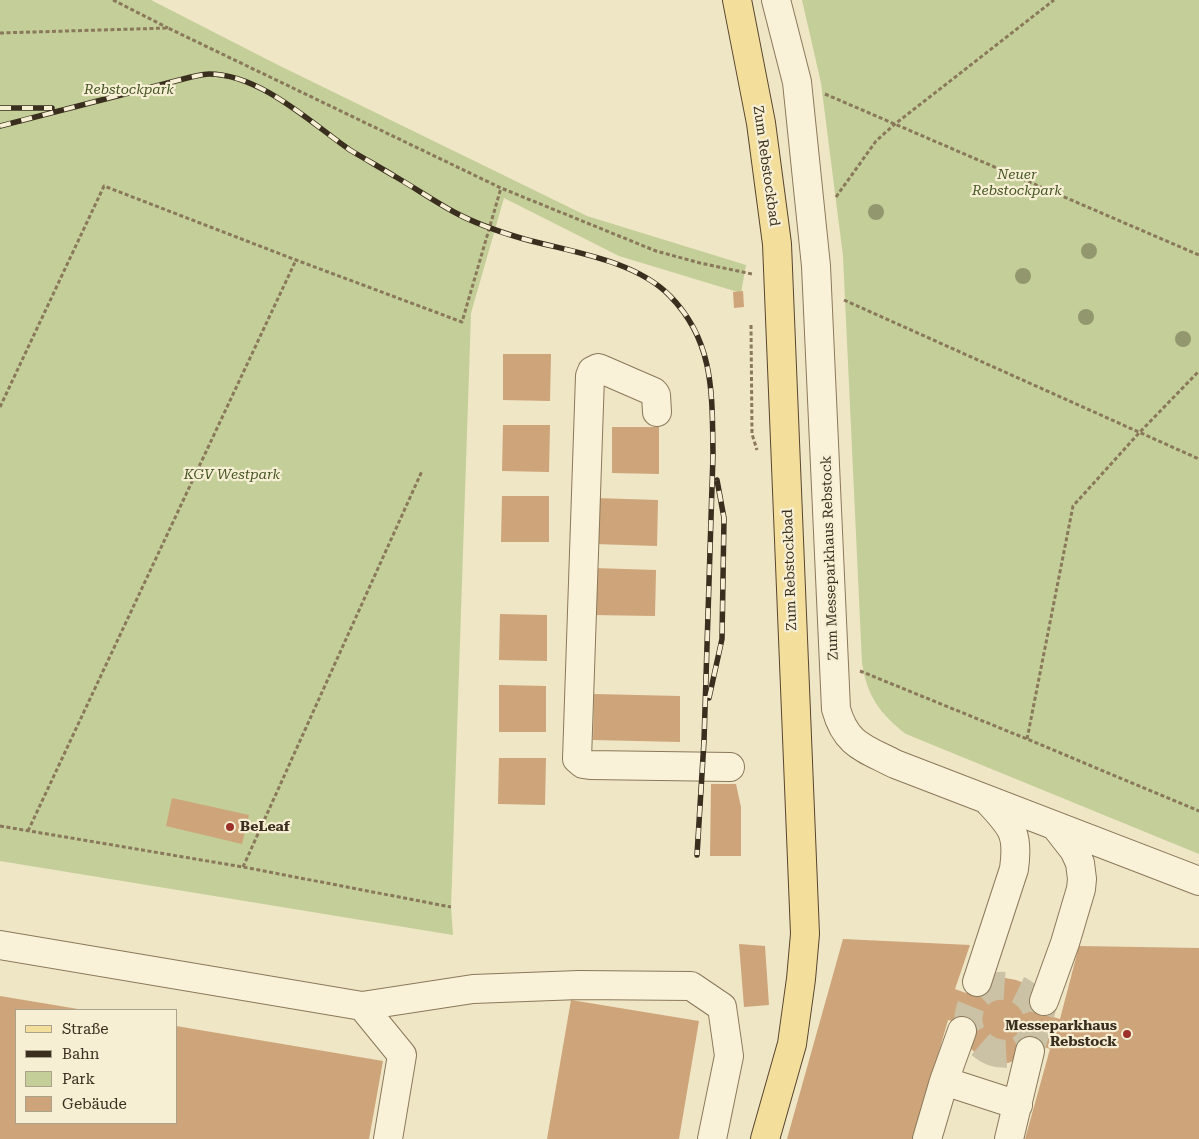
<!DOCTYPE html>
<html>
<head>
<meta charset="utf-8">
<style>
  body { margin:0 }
  #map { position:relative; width:1199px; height:1139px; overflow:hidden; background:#efe6c5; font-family:"Roboto Serif",serif }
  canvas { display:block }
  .legend { position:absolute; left:15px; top:1009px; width:162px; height:115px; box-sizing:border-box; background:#f6efd4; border:1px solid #aba28c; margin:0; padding:6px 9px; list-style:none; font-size:15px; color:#3a2e1f }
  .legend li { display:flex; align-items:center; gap:10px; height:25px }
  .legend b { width:25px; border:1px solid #aba28c }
</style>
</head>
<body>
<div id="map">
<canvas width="1199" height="1139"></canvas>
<ul class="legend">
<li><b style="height:6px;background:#f3de9c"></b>Straße</li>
<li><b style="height:6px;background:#3a2e1f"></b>Bahn</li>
<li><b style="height:14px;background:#c3ce98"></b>Park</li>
<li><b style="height:14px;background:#cea47a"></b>Gebäude</li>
</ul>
</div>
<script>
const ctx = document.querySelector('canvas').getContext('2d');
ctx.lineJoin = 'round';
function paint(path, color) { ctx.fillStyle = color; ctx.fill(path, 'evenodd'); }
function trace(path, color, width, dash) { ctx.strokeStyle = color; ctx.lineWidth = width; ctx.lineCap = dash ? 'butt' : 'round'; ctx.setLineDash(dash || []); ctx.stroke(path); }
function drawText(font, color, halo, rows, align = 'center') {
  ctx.font = font + ' "Roboto Serif",serif'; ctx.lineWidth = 4.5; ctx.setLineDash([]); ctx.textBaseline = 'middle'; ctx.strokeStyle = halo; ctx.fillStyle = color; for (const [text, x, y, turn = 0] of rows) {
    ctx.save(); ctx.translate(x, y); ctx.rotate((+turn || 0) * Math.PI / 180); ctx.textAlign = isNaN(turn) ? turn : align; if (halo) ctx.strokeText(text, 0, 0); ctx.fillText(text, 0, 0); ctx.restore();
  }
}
paint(new Path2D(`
  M0,0H151L276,64L587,216L746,265L741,293L619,256L504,198L471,313L452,880L451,907L453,935L0,861Z
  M802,0H1199V854L906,734C880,714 867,696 862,663L843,256L821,83Z`), '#c3ce98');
paint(new Path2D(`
  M743,291L744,307L734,308L733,292Z
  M503,354H551L550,401L503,400Z
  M503,425H550L549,472L502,471Z
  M612,427H659V474L612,473Z
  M502,496H549V542H501Z
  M595,498L658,500L657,546L594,544Z
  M593,568L656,570L655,616L592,615Z
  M500,614L547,615V661L499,660Z
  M499,685L546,686V732H499Z
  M594,694L680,696V742L593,740Z
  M499,758H546L545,805L498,804Z
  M711,784H736L741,807V856H710Z
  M172,798L249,815L242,844L166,826Z
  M843,939L970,945L955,989L966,993L977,982L985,980L1000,977L1016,980L1032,986L1039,994L1046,1003L1047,1015L1060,1019L1079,946L1199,948V1139H1025L1050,1049L1038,1045L1018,1059L1008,1063L994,1062L981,1058L970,1048L959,1023L948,1020L914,1139H787Z
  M739,944L765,946L769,1005L744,1007Z
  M0,996L78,1009L16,1010V1123H176V1026L383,1061L369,1139H0Z
  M571,1000L699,1021L679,1139H547Z`), '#cea47a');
trace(new Path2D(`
  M1030,1051C1033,1040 1039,1026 1037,1014C1030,980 981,975 970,1009C959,1043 1007,1071 1029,1041C1038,1030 1040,1014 1044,1001`), '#cbc1a4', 28, [28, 14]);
const minor = new Path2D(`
  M776,0L797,82L816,266L836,709C846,745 864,748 895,764L1199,881
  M657,412L656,395L654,392L601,369L598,368L592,371L590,376L577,759L583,764L590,765L730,767
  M0,945L362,1006L402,1055L388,1139
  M977,982L1014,869C1019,833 1012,827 989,802
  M1044,1001L1065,943L1081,889L1082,879L1080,863L1074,850L1056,827
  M362,1006L473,989L579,985L691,986L722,1007L729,1056L712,1139
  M944,1081L1018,1105
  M927,1139L944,1081L962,1031
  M1009,1139L1030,1051`);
const major = new Path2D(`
  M737,0L761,123L777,244L805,934L801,979L792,1044L765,1139`);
trace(minor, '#8a785a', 30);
trace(major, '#58452f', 30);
trace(new Path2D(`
  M113,0L168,28
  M0,33L168,28L501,188L656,251L700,263L752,274
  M825,94L1199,255
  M836,197L876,141L895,124L1054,0
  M844,300L1199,459
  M751,325L752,434L757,450
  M0,407L104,186L296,260L462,322L501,188
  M860,671L1027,739L1199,811
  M1027,739L1073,506L1139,433L1199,371
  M0,826L243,867L451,907
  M28,831L296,260
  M243,867L422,471`), '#8a785a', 3, [4, 2.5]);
trace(minor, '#f9f2d8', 28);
trace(major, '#f3de9c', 28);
const rail = new Path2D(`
  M0,108H52
  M0,126L191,77C197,76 203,74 209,74C260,74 311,123 350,150C365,159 381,168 396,177C415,188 434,201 454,212C476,224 500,232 524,239C571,252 635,260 670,296C715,342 712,395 713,455L704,741L697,855
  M709,698L722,639L724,518L717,480`);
trace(rail, '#3a2e1f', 5.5);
trace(rail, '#f6efd4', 4, [11]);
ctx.fillStyle = '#92976d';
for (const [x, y] of [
  [876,212],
  [1089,251],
  [1023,276],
  [1086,317],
  [1183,339]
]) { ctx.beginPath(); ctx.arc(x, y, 8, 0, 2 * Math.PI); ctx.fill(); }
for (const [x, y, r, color] of [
  [230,827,5,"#9b3129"],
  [1127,1034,5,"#9b3129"]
]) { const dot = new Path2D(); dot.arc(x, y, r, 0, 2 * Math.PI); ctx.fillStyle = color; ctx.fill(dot); trace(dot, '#f6efd4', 2); }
drawText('italic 14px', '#465725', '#f6efd4', [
  ["Rebstockpark",129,90],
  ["Neuer",1017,175],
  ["Rebstockpark",1017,191],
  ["KGV Westpark",232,475]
]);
drawText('14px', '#3a2e1f', '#f6efd4', [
  ["Zum Rebstockbad",766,166,82],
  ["Zum Messeparkhaus Rebstock",830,558,-92],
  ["Zum Rebstockbad",790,570,-92]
]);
drawText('bold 14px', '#3a2e1f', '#f6efd4', [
  ["BeLeaf",240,827],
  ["Messeparkhaus",1117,1026,"right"],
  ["Rebstock",1117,1042,"right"]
], 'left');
</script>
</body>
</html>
